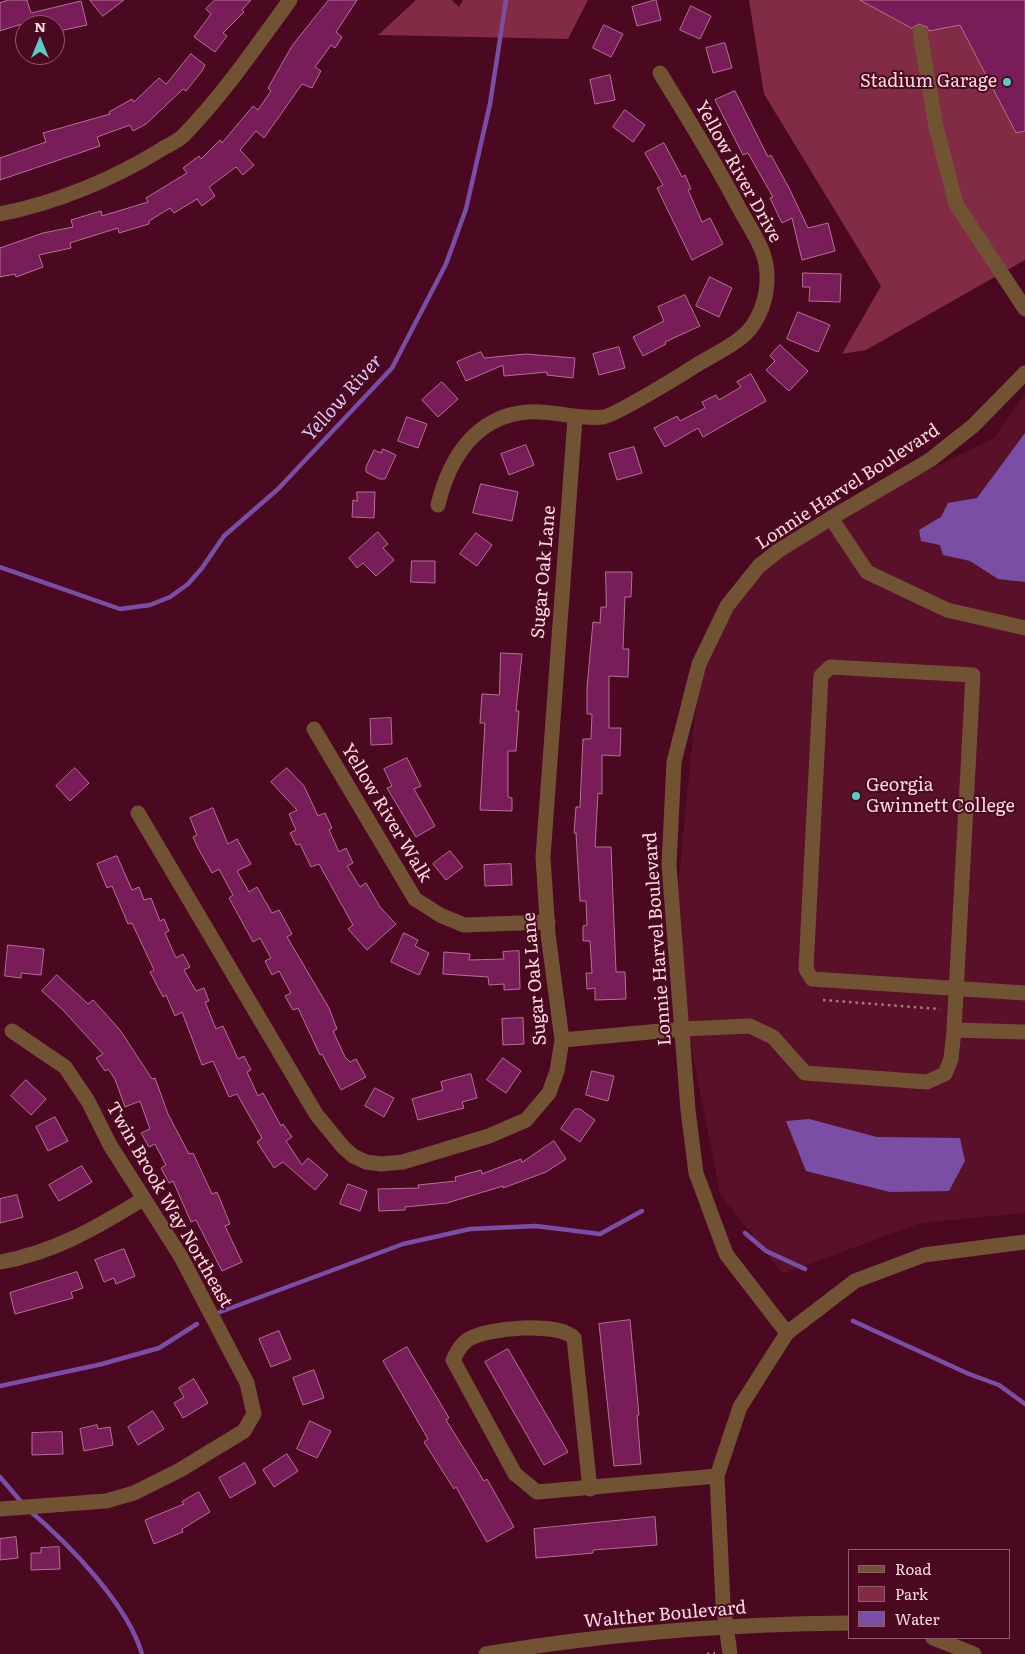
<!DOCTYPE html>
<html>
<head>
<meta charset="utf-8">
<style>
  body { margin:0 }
  #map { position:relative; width:1025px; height:1654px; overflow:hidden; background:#4a0920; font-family:Literata,serif }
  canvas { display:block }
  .legend { position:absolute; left:848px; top:1549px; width:162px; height:90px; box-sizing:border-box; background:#4a0920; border:1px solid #915c6c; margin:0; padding:6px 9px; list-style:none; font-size:15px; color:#fbd9df }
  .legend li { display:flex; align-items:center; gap:10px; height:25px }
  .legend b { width:25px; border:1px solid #915c6c }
  .north { position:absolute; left:15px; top:15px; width:50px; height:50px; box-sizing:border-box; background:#4a0920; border:1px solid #915c6c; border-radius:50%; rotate:0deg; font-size:14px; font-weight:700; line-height:20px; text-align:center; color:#fbd9df }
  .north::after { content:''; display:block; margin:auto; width:18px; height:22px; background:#57cec1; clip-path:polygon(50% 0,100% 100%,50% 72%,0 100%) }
</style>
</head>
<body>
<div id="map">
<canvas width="1025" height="1654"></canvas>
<ul class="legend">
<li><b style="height:6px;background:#715232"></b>Road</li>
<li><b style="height:14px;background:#812b44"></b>Park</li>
<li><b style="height:14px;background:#7b4ea6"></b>Water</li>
</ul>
<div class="north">N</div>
</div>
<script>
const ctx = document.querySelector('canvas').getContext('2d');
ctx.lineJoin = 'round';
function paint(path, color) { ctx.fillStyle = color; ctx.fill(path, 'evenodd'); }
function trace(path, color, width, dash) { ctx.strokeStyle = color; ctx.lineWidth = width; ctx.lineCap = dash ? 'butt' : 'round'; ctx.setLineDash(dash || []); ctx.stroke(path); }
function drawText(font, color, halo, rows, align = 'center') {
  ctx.font = font + ' Literata,serif'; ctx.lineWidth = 4; ctx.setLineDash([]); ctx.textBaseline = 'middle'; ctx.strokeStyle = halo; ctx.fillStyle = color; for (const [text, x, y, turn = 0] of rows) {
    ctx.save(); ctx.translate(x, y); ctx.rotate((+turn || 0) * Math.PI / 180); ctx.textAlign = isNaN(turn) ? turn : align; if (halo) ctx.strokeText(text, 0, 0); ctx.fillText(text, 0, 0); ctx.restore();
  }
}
paint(new Path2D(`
  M1025,394V1213L920,1223L783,1274L720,1194L672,949L702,644L776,547L994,438Z`), '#59112a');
paint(new Path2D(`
  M416,0H452L459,7L463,0H588L568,39L378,35Z
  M749,0H1025V260L866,350L842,354L881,286L764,94Z`), '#812b44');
paint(new Path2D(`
  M1025,433V582L998,579L970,561L943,555L940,545L921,541L919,530L941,517L948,503L977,498Z
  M809,1119L877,1137L960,1138L965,1161L949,1191L890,1192L806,1171L786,1121Z`), '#7b4ea6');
trace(new Path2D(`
  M0,567L120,609L150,605L170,597L188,584L202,568L224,536L278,489L392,368L446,264L466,209L490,104L506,0
  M745,1233L766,1251L805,1269
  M220,1312L403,1244L470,1229L536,1226L600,1234L642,1211
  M853,1321L969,1374L999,1385L1025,1404
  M0,1386L102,1364L159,1348L197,1324
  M0,1477L23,1504
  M30,1511C69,1544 128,1605 142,1654`), '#7b4ea6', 4.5);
const building = new Path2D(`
  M9,0H27L31,13L81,1L87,25L55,32V25H18L0,31V3Z
  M90,0H124L103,16Z
  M215,0H251L242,10L244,12L223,33L227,36L215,52L194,37L211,14L206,9Z
  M329,0H357L336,32L342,37L335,48L331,45L315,67L321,71L312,88L302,84L264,138L256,131L240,150L254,165L243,175L236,167L209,187L215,196L202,206L197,199L174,213L170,208L149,221V224L119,233L118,228L70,243L71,248L39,255L43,267L16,277L15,274L0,277V248L43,233L73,227L71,220L101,211L102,216L148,202L146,198L187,173L183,168L199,156L201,159L220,140L222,143L253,106L258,110L271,91L268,88L292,46Z
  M656,0L661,20L637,26L632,7Z
  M860,0H1025V131L1016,133L960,25L929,31L927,27L919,24L912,28Z
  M691,6L711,16L700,39L680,30Z
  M604,25L623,34L611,57L593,48Z
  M725,43L732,68L713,73L706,48Z
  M191,54L205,65L202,71L186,91L183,89L146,124L133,131L130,125L97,137L100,146L0,180V158L46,142L43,133L110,114L109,112L132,99L134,102L159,78L166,84Z
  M610,75L615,100L595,104L590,80Z
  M735,91L768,157L771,155L789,188L808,228L828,223L835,251L802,260L792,218L782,223L770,198L773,197L748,153L743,155L715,100Z
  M625,110L645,125L633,142L613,127Z
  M664,143L682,177L685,175L691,189L688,190L702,222L710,218L723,244L692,260L657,188L663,185L645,153Z
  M803,273L841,274L840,302L809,301L810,287H803Z
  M710,277L732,288L719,317L696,306Z
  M685,295L700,326L665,342L666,344L643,356L633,337L664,321L658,307Z
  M798,312L830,325L818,352L787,339Z
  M780,345L808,371L789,391L766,370L775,361L770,356Z
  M619,347L625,368L599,375L593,354Z
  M481,352L484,358L526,354L575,358L573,378L547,375V372L504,376L503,365L466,381L457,362Z
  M751,374L766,401L703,437L698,428L665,447L654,428L677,416L680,421L705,408L702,402L716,395L719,400L741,387L737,382Z
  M442,382L458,399L438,417L422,400Z
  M407,417L427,424L418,448L398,441Z
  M526,445L534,465L509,475L501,454Z
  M634,447L642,473L617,480L609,454Z
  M383,449L396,455L385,479H380L366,472V467L374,450L381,453Z
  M481,484L518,492L512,521L473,513Z
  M357,492H375L374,518L352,517L353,500L357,501Z
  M378,532L388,544L383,548L394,560L376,576L363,563L357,568L349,558Z
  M476,533L492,545L477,566L460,554Z
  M412,561H435V583L411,582Z
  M606,572H632L631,597H625L623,649H629L628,677L609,676V728H621L620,756L602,755V794L598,793L595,847H611L616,972H625L626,999L595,1000V988L587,989L586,973H592L590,941H583V926L587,925L586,901H580L576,833H574L576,807H580L583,739H591L592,714H587V688L593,622L600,623L601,607H606Z
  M501,653L522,654L516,711H519L516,751H508V797L512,798V811L480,810L485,723H480L482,694L499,695Z
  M391,718L392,744L371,745L370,719Z
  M407,758L421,786L414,789L435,826L416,837L387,788L392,786L384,769Z
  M75,768L89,783L70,801L56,786Z
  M287,768L304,786L318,816L325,813L332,828L329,830L339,852L346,848L353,863L347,866L360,887L366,883L380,907L396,924L367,950L348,929L353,925L319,864L311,867L300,844L296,845L290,833L296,830L289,814L297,810L271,782Z
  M213,808L228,844L237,839L251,864L237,871L249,892L257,887L272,913L279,910L292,934L287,937L329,1008L337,1029L333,1031L345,1057L350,1062L356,1059L366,1077L341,1090L322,1054L320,1055L298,1008L293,1010L285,996L291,993L279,971L272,975L265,961L271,958L260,938L253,942L229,898L233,895L219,869L212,873L198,848L193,837L197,835L190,818Z
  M450,851L463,867L446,880L433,864Z
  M117,856L132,890L139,887L144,900L151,898L160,921L164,919L169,931L165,933L176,958L183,954L190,967L184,970L196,991L204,988L209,1001L205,1002L216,1029L223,1026L238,1059L244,1056L251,1070L247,1072L258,1096L263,1093L281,1126L283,1124L292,1137L286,1141L302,1165L308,1158L328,1175L315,1190L283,1162L274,1168L257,1142L262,1138L237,1094L229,1097L213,1061L202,1065L182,1012L175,1016L166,995L163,997L150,972L154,970L132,923L128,924L112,886L107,888L97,864Z
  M511,864L512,885L485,886L484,865Z
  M404,933L418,940L415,946L429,953L419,975L391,962Z
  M8,945L44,949L41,975L21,973V978L5,976Z
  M519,951L520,989L504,990V984L489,985L488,977L443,974L444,952L470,954L469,960L504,959L503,952Z
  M57,975L88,1004L93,1000L120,1030L152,1079L155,1078L168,1114L189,1154L193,1153L212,1194L217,1192L230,1224L225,1226L242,1262L222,1271L196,1220L191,1222L173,1181L169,1183L161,1168L166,1165L155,1144L149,1147L141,1133L150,1129L140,1101L125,1107L115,1079L108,1069L105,1071L96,1058L103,1054L63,1010L42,991Z
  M523,1018L524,1044L503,1045L502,1019Z
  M503,1058L521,1071L506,1093L487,1080Z
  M592,1071L614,1076L608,1101L586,1095Z
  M471,1074L477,1098L462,1102L464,1108L418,1120L412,1099L443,1090L441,1082Z
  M26,1080L46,1099L31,1115L11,1096Z
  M375,1088L394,1098L384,1117L365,1106Z
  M575,1109H580L595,1120L580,1142L561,1129Z
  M55,1117L68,1141L48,1151L36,1127Z
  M554,1141L566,1159L546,1172L503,1188V1186L447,1203L405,1207V1210L379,1211L378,1189L419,1188L418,1185L456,1181L455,1177L481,1170L482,1174L521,1159L522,1162Z
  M82,1166L92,1182L59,1201L49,1185Z
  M348,1184L367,1191L360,1211L340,1204Z
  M17,1195L23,1217L0,1223V1199Z
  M124,1249L135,1276L116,1284L114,1278L104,1282L95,1260Z
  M77,1272L83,1288L71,1292L73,1298L15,1314L10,1293Z
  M630,1320L639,1415H637L641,1464L614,1466L599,1324Z
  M279,1331L291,1359L271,1367L259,1339Z
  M407,1347L449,1418L446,1420L484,1481L487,1479L514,1527L487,1542L456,1487L454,1489L424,1442L428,1439L383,1361Z
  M508,1349L568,1452L544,1465L485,1362Z
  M314,1370L324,1398L303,1405L293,1378Z
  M194,1379L208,1403L183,1418L174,1403L184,1397L179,1388Z
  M153,1411L164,1429L138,1445L128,1427Z
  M310,1421L331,1431L317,1458L297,1449Z
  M97,1425L98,1429L110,1427L113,1445L84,1451L80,1429Z
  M62,1432L63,1454L32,1455V1433Z
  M287,1454L298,1471L274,1487L263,1470Z
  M245,1463L256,1483L230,1498L219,1478Z
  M199,1492L210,1512L182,1529L183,1532L154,1544L145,1520L184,1504L182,1502Z
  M655,1517L657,1545L593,1550V1553L536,1558L534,1529Z
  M16,1537L18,1558L0,1560V1539Z
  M59,1547L60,1569L31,1570V1553H41V1548Z`);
paint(building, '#781d58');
trace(building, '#b37195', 1);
trace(new Path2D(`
  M823,1000L940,1009
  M707,1654L715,1653`), '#a87886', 2.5, [2.5, 4]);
trace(new Path2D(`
  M920,33L936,127L956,204L1025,309
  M0,214C56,203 114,179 162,149C169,145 178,141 184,135C223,95 258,44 290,0
  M438,505C449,459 475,416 528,412C553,410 578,420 603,417C616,415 681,375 695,366C714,354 741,343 753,325C767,304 771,277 763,253C757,237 746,221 738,206C714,160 687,117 660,73
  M831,518L867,572L947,610L1025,628
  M314,729L415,899L440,915L464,925L548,922
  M138,813L316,1114L343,1147L353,1156L366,1162L381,1164L403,1162L489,1136L526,1120L549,1093L557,1071L562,1040L548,934L543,857L575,418
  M954,1030C961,912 966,793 973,675L830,667L821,676L806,969L812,979L1025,993
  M562,1040L683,1029L750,1026L773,1037L805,1073L927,1082L945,1074L951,1059L954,1030L1025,1032
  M0,1262C53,1253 98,1227 143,1199
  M787,1333L726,1254L696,1173L688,1110L669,865L674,762L699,664L727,606L759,566L778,551L831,518L930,460L973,426L1025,373
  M590,1489L574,1338C558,1322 489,1327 469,1339C461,1344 457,1352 453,1360L515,1474L537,1492L717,1476
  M0,1509L106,1501L134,1493L180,1470L244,1431L254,1414L247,1383L181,1257L110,1145L88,1101L65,1067L12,1031
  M933,1638L974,1654
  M486,1654C603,1634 730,1624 849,1623
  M730,1654L723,1603L717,1476L740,1407L787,1333L855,1281L924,1255L1025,1242`), '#715232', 15);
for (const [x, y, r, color] of [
  [1007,82,5,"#57cec1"],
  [856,796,5,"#57cec1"]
]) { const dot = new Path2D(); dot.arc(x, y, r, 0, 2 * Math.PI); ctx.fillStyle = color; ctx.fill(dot); trace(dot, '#4a0920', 2); }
drawText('18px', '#fbd9df', '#4a0920', [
  ["Stadium Garage",997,82],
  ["Georgia",866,786,"left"],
  ["Gwinnett College",866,807,"left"]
], 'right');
drawText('18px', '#fbd9df', '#4a0920', [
  ["Yellow River Drive",738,172,61],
  ["Lonnie Harvel Boulevard",848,487,-33],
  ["Sugar Oak Lane",544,572,-85],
  ["Yellow River Walk",386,813,59],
  ["Lonnie Harvel Boulevard",658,939,-94],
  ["Sugar Oak Lane",535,979,-95],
  ["Twin Brook Way Northeast",169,1205,60],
  ["Walther Boulevard",665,1615,-5]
]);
drawText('italic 19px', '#dcc7f6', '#4a0920', [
  ["Yellow River",343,398,-48]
]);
</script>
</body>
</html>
